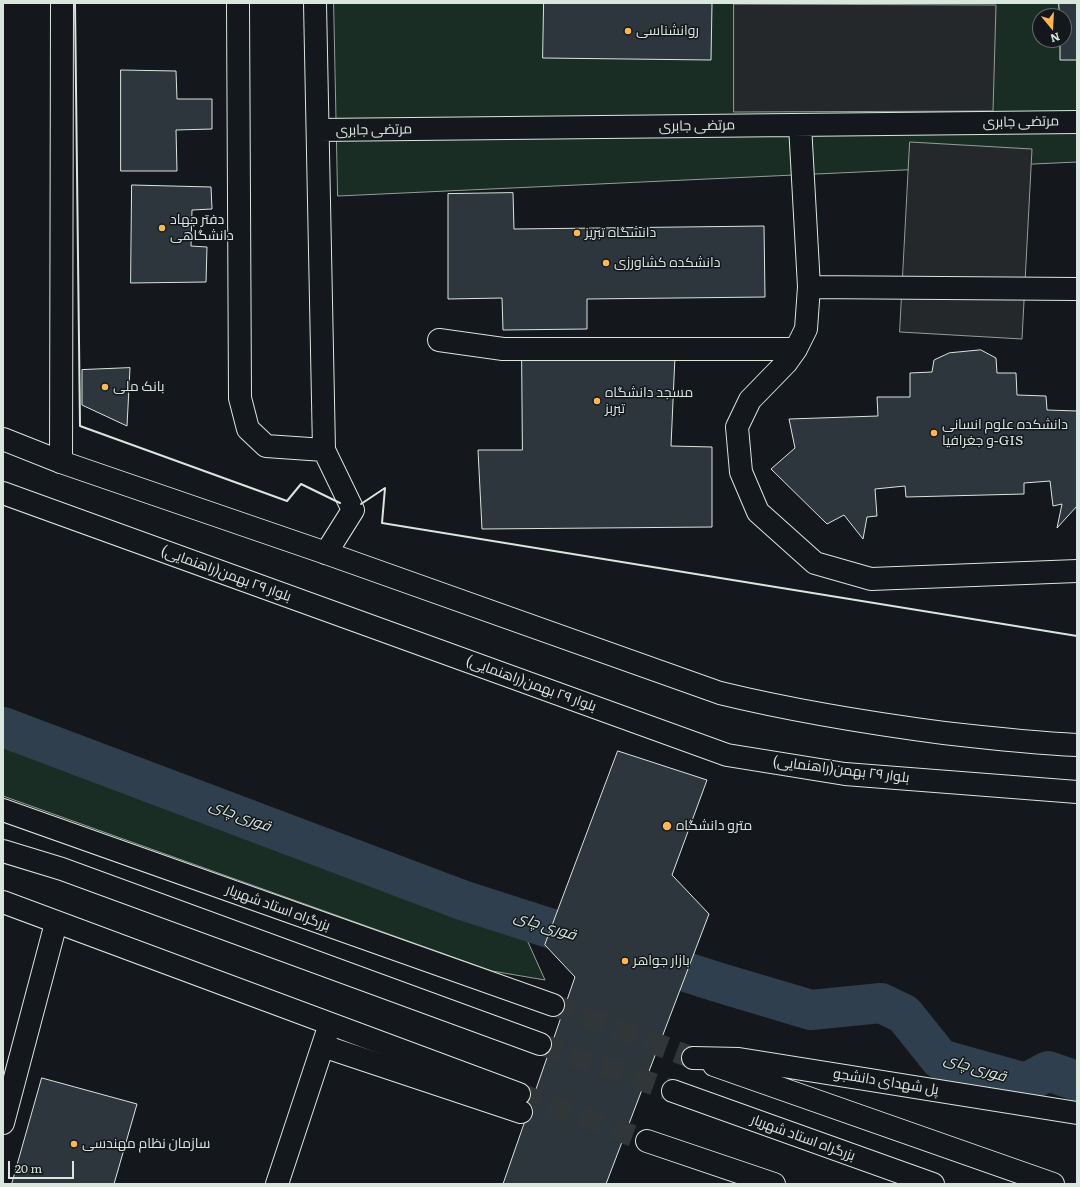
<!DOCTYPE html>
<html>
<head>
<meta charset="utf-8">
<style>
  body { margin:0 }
  #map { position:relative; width:1080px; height:1187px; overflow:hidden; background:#14181c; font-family:Literata,serif }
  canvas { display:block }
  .frame { position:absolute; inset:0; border:4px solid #d8e6dc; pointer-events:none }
  .north { position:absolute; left:1032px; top:8px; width:40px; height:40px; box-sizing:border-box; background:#14181c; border:1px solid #626a69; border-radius:50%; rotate:162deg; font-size:11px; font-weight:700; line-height:16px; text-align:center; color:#d8e6dc }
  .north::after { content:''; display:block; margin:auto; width:14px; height:18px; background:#ffb74d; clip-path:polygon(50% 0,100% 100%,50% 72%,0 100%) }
  .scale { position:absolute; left:8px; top:1161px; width:66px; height:18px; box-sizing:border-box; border:2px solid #d8e6dc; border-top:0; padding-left:5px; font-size:12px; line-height:14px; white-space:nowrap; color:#d8e6dc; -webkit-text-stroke:3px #14181c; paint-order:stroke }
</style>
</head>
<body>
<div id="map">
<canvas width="1080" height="1187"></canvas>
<div class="frame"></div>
<div class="north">N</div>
<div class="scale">20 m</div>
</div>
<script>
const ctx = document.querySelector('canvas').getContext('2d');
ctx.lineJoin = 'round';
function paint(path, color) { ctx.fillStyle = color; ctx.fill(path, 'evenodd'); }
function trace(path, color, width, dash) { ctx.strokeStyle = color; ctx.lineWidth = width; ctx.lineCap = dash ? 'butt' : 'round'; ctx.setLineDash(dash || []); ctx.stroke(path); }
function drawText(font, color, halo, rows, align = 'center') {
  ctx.font = font + ' Literata,Cairo,serif'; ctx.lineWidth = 3; ctx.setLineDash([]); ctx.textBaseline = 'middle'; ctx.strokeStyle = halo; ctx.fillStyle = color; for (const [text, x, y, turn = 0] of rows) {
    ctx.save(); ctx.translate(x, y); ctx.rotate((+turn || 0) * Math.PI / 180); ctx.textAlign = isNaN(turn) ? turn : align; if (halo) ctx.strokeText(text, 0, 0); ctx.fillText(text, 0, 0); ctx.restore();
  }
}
const green = new Path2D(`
  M334,3H1077V162L338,196ZM1040,16H1064V40H1040Z
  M3,738L523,931L545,980L492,971L3,796Z`);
paint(green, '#1a2d24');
trace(green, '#939e99', 1);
const parking = new Path2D(`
  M734,4L996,5L993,111L734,112Z
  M910,142L1032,149L1022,339L900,332Z`);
paint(parking, '#24282b');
trace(parking, '#939e99', 1);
trace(new Path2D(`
  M3,727L462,900L717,982L811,1010L881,1003L904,1014L940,1059L1026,1083L1048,1071L1077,1081`), '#2f3f4d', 40);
const building = new Path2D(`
  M544,3H712L711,60L543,58Z
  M1059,3H1077V60H1060V40H1064V16H1060Z
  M121,70L176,71L177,99H212V129L176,130L177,171H121Z
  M132,185L211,187L212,209L192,210L191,246L207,247L206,282L131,283Z
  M513,193L514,229L764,226L765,297L587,299V329L503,330L502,298L448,299V194Z
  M981,350L996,358L997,373H1016L1017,395L1046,396L1047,410L1077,411V506L1057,528L1062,504L1053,506L1050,481L1024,483V494L906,497L905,486L875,489L877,516L867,517L863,539L844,515L827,524L771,469L795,448L789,419L878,416L877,397H910V373L932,372L934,360L949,353Z
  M522,354L675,356L671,446L712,447V527L482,529L478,450H522Z
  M130,368L127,426L82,405V370Z
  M618,751L707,780L672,875L709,914L606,1184H503L575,977L545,945Z
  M42,1078L137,1104L114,1184H12Z`);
paint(building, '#2c363c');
trace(building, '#d8e6dc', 1);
trace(new Path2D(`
  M553,1005L693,1058
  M540,1044L673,1091
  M519,1094L647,1141`), '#313739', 22, [22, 11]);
const minor = new Path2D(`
  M238,3L240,398L248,429L266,446L324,450
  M315,3L324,450L353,510L326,553
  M800,125L809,287L806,329L796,349L786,363L750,400L737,427L741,472L758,512L815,563L871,579L1077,571
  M318,130L1077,122
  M809,287L1077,289
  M439,340L503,349H796
  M61,462L62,3
  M323,1046L521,1112
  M3,1123L56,923
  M277,1184L327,1033`);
const major = new Path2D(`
  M3,439L61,462L326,553L720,693C794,711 868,723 944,733C988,738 1032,743 1077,745
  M3,493L727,755L845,774L1077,792`);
const highway = new Path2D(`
  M3,810L553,1005
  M3,851L62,869L540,1044
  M3,902L519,1094
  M693,1058L739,1059L1077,1113
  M714,1065L1053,1184
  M673,1091L933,1184
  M647,1141L774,1184`);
trace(minor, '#d8e6dc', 24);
trace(major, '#d8e6dc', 24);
trace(highway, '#d8e6dc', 24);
trace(minor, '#14181c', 22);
trace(major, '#14181c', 22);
trace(highway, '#14181c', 22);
trace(new Path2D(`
  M75,3L80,426L287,501L301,484L340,503
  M361,504L385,488L382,523L1077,636`), '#d8e6dc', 2);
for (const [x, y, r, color] of [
  [628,31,4,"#ffb74d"],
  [162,228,4,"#ffb74d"],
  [577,233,4,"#ffb74d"],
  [606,263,4,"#ffb74d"],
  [105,387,4,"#ffb74d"],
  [597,401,4,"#ffb74d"],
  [934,433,4,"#ffb74d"],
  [667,826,5,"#ffb74d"],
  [625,961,4,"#ffb74d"],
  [74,1144,4,"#ffb74d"]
]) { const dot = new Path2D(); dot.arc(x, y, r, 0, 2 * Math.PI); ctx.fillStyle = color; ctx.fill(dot); trace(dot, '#14181c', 1.5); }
drawText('14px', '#d8e6dc', '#14181c', [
  ["روانشناسی",636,31],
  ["دفتر جهاد",170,220],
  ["دانشگاهی",170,236],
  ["دانشگاه تبریز",585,233],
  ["دانشکده کشاورزی",614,263],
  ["بانک ملی",113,387],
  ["مسجد دانشگاه",605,393],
  ["تبربز",605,409],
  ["دانشکده علوم انسانی",942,425],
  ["و جغرافیا-GIS",942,441],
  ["مترو دانشگاه",676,826],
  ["بازار جواهر",633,961],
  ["سازمان نظام مهندسی",82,1144]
], 'left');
drawText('14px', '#d8e6dc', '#14181c', [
  ["مرتضی جابری",1021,122,-1],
  ["مرتضی جابری",697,126,-1],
  ["مرتضی جابری",374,130,-1],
  ["بلوار ٢٩ بهمن(راهنمایی)",226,574,20],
  ["بلوار ٢٩ بهمن(راهنمایی)",531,684,20],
  ["بلوار ٢٩ بهمن(راهنمایی)",841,770,7],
  ["بزرگراه استاد شهریار",278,908,20],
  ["پل شهدای دانشجو",886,1082,9],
  ["بزرگراه استاد شهریار",803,1138,20]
]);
drawText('italic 15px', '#d8e6dc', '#14181c', [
  ["قوری چای",240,816,21],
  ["قوری چای",545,926,18],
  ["قوری چای",975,1068,17]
]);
</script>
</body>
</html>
